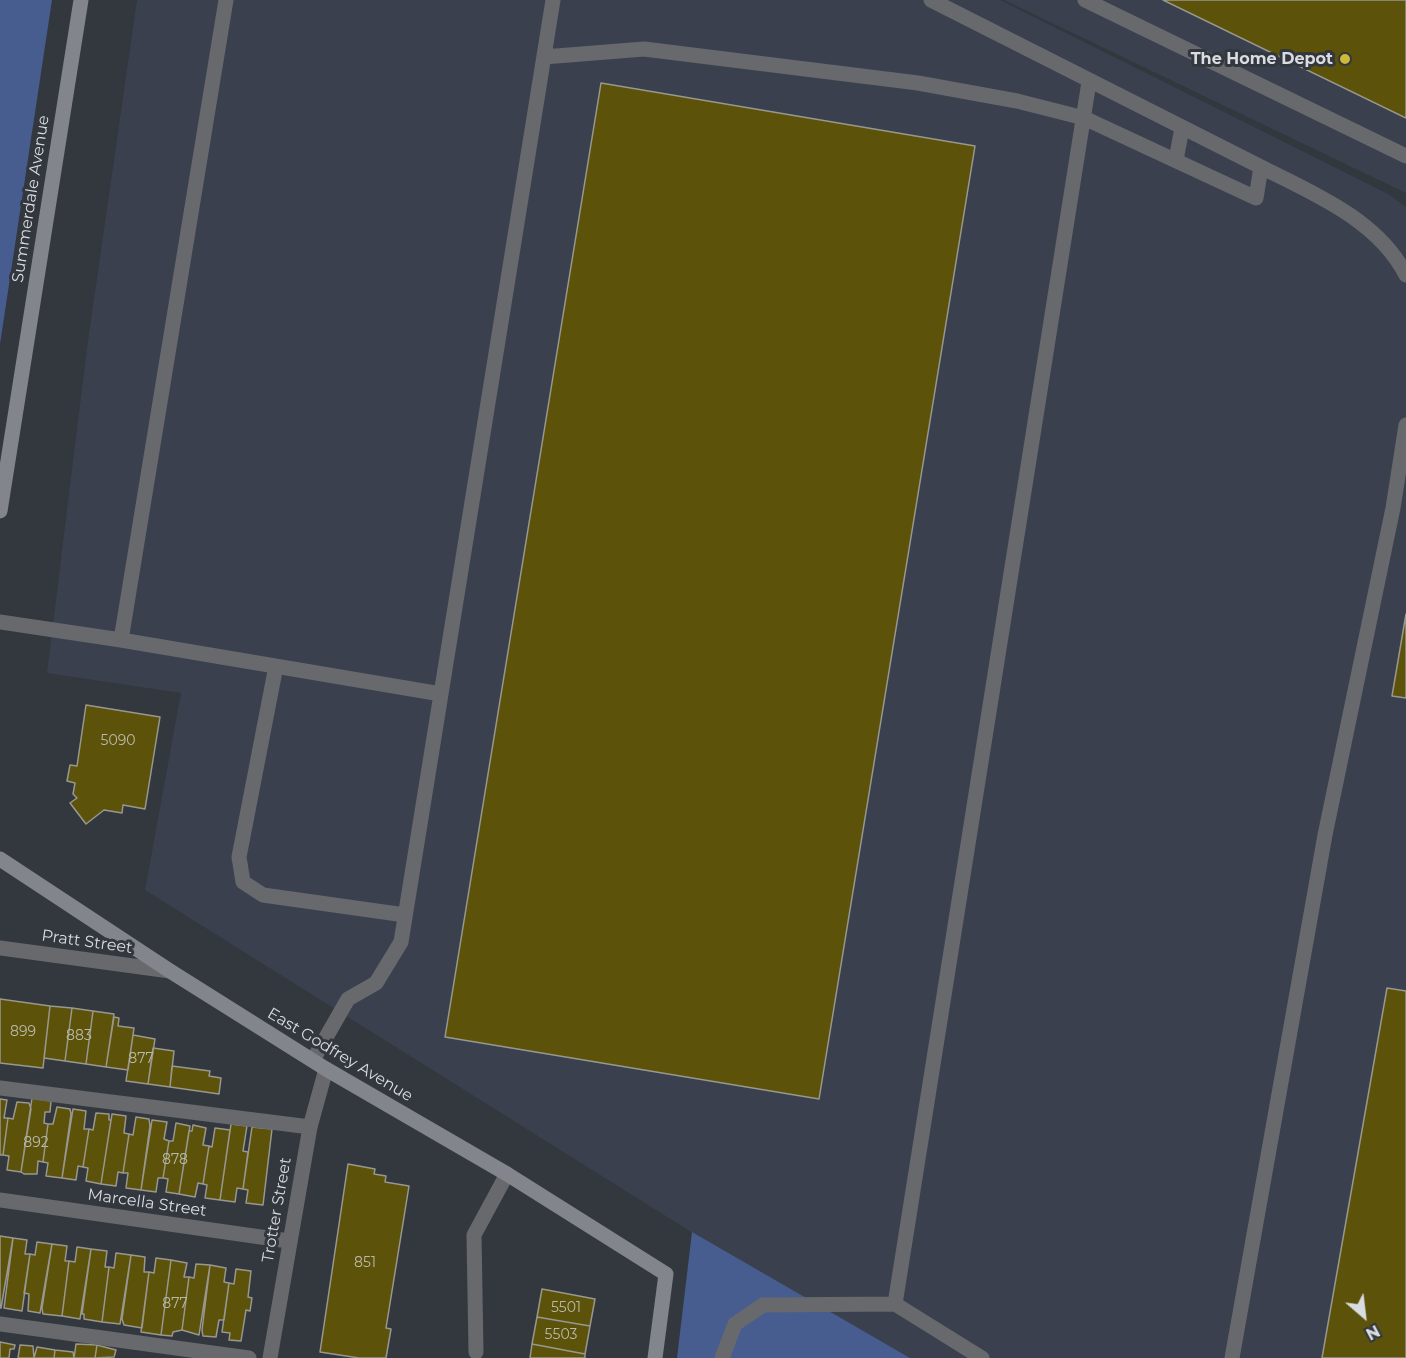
<!DOCTYPE html>
<html>
<head>
<meta charset="utf-8">
<style>
  body { margin:0 }
  #map { position:relative; width:1406px; height:1358px; overflow:hidden; background:#33373e; font-family:Montserrat,sans-serif }
  canvas { display:block }
  .north { position:absolute; left:1334px; top:1286px; width:60px; height:60px; -webkit-text-stroke:4px #33373e; paint-order:stroke; rotate:152deg; font-size:16px; font-weight:700; line-height:24px; text-align:center; color:#d9dce0 }
  .north::after { content:''; display:block; margin:auto; width:21px; height:27px; background:#d9dce0; clip-path:polygon(50% 0,100% 100%,50% 72%,0 100%) }
</style>
</head>
<body>
<div id="map">
<canvas width="1406" height="1358"></canvas>
<div class="north">N</div>
</div>
<script>
const ctx = document.querySelector('canvas').getContext('2d');
ctx.lineJoin = 'round';
function paint(path, color) { ctx.fillStyle = color; ctx.fill(path, 'evenodd'); }
function trace(path, color, width, dash) { ctx.strokeStyle = color; ctx.lineWidth = width; ctx.lineCap = dash ? 'butt' : 'round'; ctx.setLineDash(dash || []); ctx.stroke(path); }
function drawText(font, color, halo, rows, align = 'center') {
  ctx.font = font + ' Montserrat,sans-serif'; ctx.lineWidth = 6; ctx.setLineDash([]); ctx.textBaseline = 'middle'; ctx.strokeStyle = halo; ctx.fillStyle = color; for (const [text, x, y, turn = 0] of rows) {
    ctx.save(); ctx.translate(x, y); ctx.rotate((+turn || 0) * Math.PI / 180); ctx.textAlign = isNaN(turn) ? turn : align; if (halo) ctx.strokeText(text, 0, 0); ctx.fillText(text, 0, 0); ctx.restore();
  }
}
paint(new Path2D(`
  M137,0H1000L1388,194L1406,207V1358H910L736,1260L145,890L181,693L47,673L87,348Z
  M1004,0H1406V193Z`), '#3a404d');
paint(new Path2D(`
  M0,0H52L0,344Z
  M692,1232L910,1358H677Z`), '#475d8f');
const building = new Path2D(`
  M1163,0H1406V118Z
  M601,83L975,146L819,1099L445,1037Z
  M1406,614V698L1392,696Z
  M86,705L160,717L145,809L123,805L122,813L104,810L86,824L70,803L77,798L73,794L75,783L67,781L70,765L77,766Z
  M1387,988L1406,991V1358H1322Z
  M0,999L50,1006L43,1068L0,1063Z
  M50,1006L72,1008L65,1061L44,1058Z
  M72,1008L93,1011L86,1064L65,1061Z
  M93,1011L114,1014L106,1067L86,1064Z
  M114,1017L119,1018L118,1026L134,1028L128,1070L106,1067Z
  M133,1035L155,1039L148,1084L126,1081Z
  M153,1048L174,1051L170,1087L148,1084Z
  M172,1066L210,1071L209,1076L221,1078L219,1094L170,1087Z
  M32,1098L51,1101L50,1112H45L44,1123L48,1124L43,1162L38,1161L37,1174H24L21,1172Z
  M0,1099L7,1100L4,1118H8L3,1155H0Z
  M17,1102L29,1103L31,1109L21,1172L7,1170L9,1156L3,1155L8,1118L13,1119Z
  M57,1107L70,1109L71,1114L62,1178L46,1176L48,1163L43,1162L48,1124H53Z
  M73,1109L86,1111L84,1129H89L83,1167L78,1166L76,1180L62,1178Z
  M96,1113L109,1114V1120H111L101,1184L86,1181L88,1168L83,1167L89,1129L93,1130Z
  M112,1114L126,1116L124,1133L129,1134L123,1173L118,1172L116,1186L101,1184Z
  M136,1117L149,1119L150,1126L141,1190L126,1188L128,1173H123L129,1134L133,1135Z
  M152,1120L167,1122L164,1139L169,1141L163,1178H158L156,1192L141,1190Z
  M176,1123L190,1126L179,1194L166,1192L168,1179L163,1178L169,1141H173Z
  M231,1124L247,1126L243,1151L248,1152L243,1189L237,1188L235,1202L220,1200Z
  M193,1125L206,1128L203,1145L209,1146L203,1184L198,1183L195,1197L179,1194L189,1131H192Z
  M252,1127L272,1129L263,1205L246,1203L248,1190L243,1189Z
  M215,1128L230,1130L220,1200L205,1198L207,1185L203,1184L209,1146L212,1147Z
  M348,1164L375,1169L374,1174L386,1176L385,1182L409,1186L386,1328L391,1329L386,1358H359L320,1352Z
  M0,1236L13,1238L1,1308H0Z
  M13,1238L27,1240L25,1254H30L22,1311L4,1308Z
  M37,1242L52,1244L40,1313L28,1311L29,1294L24,1293L30,1254L35,1255Z
  M52,1244L67,1246L65,1261H69L62,1316L43,1314L42,1308Z
  M77,1247L91,1249L80,1319L62,1316L69,1261L75,1262Z
  M91,1249L107,1251L105,1267H109L102,1322L84,1319V1314H82Z
  M116,1253L131,1255L120,1324L102,1322L109,1267L114,1268Z
  M131,1255L145,1257L144,1272H149L142,1328L124,1325L122,1319Z
  M156,1258L171,1260L161,1335L141,1332L149,1272L154,1273Z
  M171,1260L187,1263L184,1277H189L182,1330L173,1332L172,1336L161,1335Z
  M196,1264L210,1265L199,1335L182,1330L189,1277L194,1278Z
  M210,1265L226,1268L224,1282L229,1283L224,1320H219L216,1337L203,1336L202,1330Z
  M236,1269L251,1271L248,1297L252,1298L250,1311L246,1310L241,1341L229,1340L230,1333L222,1332L229,1283L234,1284Z
  M542,1289L595,1299L590,1326L537,1317Z
  M537,1317L590,1326L585,1354L532,1344Z
  M0,1342L15,1345L14,1349H10L9,1358H0Z
  M76,1344L97,1345L95,1358H74Z
  M532,1344L585,1354V1358H530Z
  M20,1345L33,1346L34,1358H18Z
  M97,1345L116,1350L114,1357L95,1358Z
  M37,1347L55,1350L54,1358H34Z
  M55,1350L73,1352L74,1358H54Z`);
paint(building, '#5c520a');
trace(building, '#99988f', 1.5);
trace(new Path2D(`
  M544,57L644,49L918,83L1017,101L1084,118L1256,198L1261,167L931,0
  M1176,160L1182,128
  M1261,167C1313,193 1378,220 1406,275
  M0,622L121,640L226,0
  M121,640L441,694
  M276,666L239,857L243,882L263,895L405,915
  M313,1060L348,999L376,983L401,942L553,0
  M0,1088L310,1127
  M895,1304L1089,82
  M0,1324L249,1358
  M476,1352L474,1235L507,1174
  M722,1358L735,1324L763,1305L895,1304L982,1358
  M1232,1358L1325,835L1393,508L1406,425`), '#67696d', 15);
trace(new Path2D(`
  M1085,0L1406,156
  M0,948L170,971
  M0,1200L289,1241
  M270,1358L310,1127L326,1069`), '#67696d', 15);
trace(new Path2D(`
  M0,511L81,0
  M0,859L170,971L326,1069L507,1174L666,1274L655,1358`), '#82858b', 15);
for (const [x, y, r, color] of [
  [1345,59,6,"#ccb939"]
]) { const dot = new Path2D(); dot.arc(x, y, r, 0, 2 * Math.PI); ctx.fillStyle = color; ctx.fill(dot); trace(dot, '#33373e', 2); }
drawText('14px', '#babaaa', null, [
  ["5090",118,741],
  ["899",23,1032],
  ["883",79,1036],
  ["877",141,1059],
  ["892",36,1143],
  ["878",175,1160],
  ["851",365,1263],
  ["877",175,1304],
  ["5501",566,1308],
  ["5503",561,1335]
]);
drawText('bold 16px', '#d9dce0', '#33373e', [
  ["The Home Depot",1333,59]
], 'right');
drawText('16px', '#d9dce0', '#33373e', [
  ["Summerdale Avenue",31,199,-81],
  ["Pratt Street",87,942,8],
  ["East Godfrey Avenue",340,1055,31],
  ["Marcella Street",147,1203,8],
  ["Trotter Street",277,1210,-80]
]);
</script>
</body>
</html>
